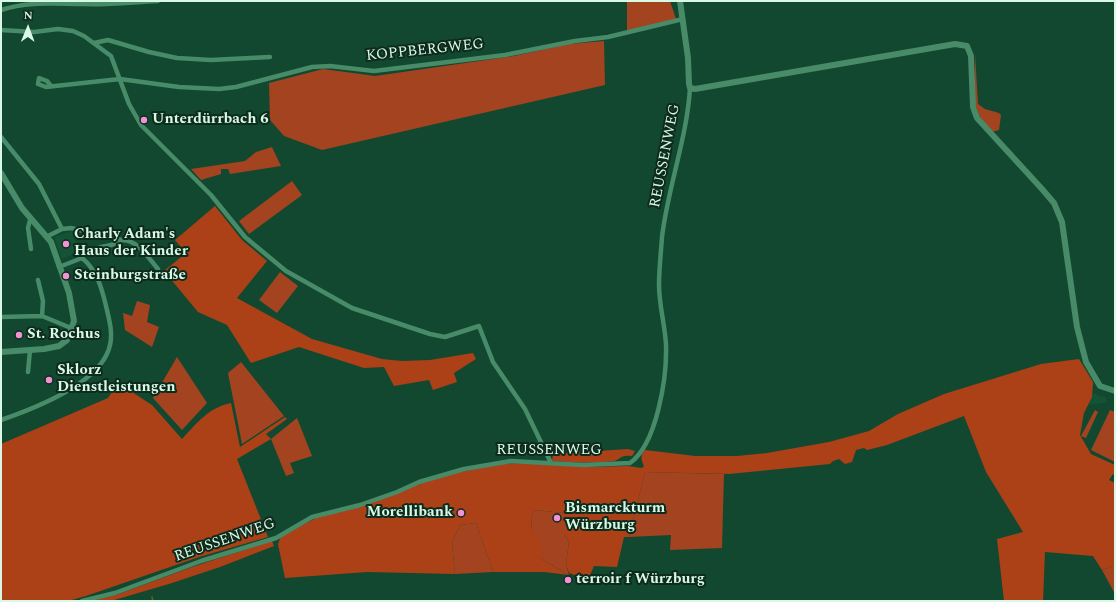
<!DOCTYPE html>
<html>
<head>
<meta charset="utf-8">
<style>
  body { margin:0 }
  #map { position:relative; width:1116px; height:602px; overflow:hidden; background:#12482f; font-family:Spectral,serif }
  canvas { display:block }
  .frame { position:absolute; inset:0; border:2px solid #d7f9e5; pointer-events:none }
  .north { position:absolute; left:8px; top:8px; width:40px; height:40px; -webkit-text-stroke:3px #0d2a1c; paint-order:stroke; rotate:1deg; font-size:11px; font-weight:700; line-height:16px; text-align:center; color:#d7f9e5 }
  .north::after { content:''; display:block; margin:auto; width:14px; height:18px; background:#d7f9e5; clip-path:polygon(50% 0,100% 100%,50% 72%,0 100%) }
</style>
</head>
<body>
<div id="map">
<canvas width="1116" height="602"></canvas>
<div class="frame"></div>
<div class="north">N</div>
</div>
<script>
const ctx = document.querySelector('canvas').getContext('2d');
ctx.lineJoin = 'round';
function paint(path, color) { ctx.fillStyle = color; ctx.fill(path, 'evenodd'); }
function trace(path, color, width, dash) { ctx.strokeStyle = color; ctx.lineWidth = width; ctx.lineCap = dash ? 'butt' : 'round'; ctx.setLineDash(dash || []); ctx.stroke(path); }
function drawText(font, color, halo, rows, align = 'center') {
  ctx.font = font + ' Spectral,serif'; ctx.lineWidth = 4; ctx.setLineDash([]); ctx.textBaseline = 'middle'; ctx.strokeStyle = halo; ctx.fillStyle = color; for (const [text, x, y, turn = 0] of rows) {
    ctx.save(); ctx.translate(x, y); ctx.rotate((+turn || 0) * Math.PI / 180); ctx.textAlign = isNaN(turn) ? turn : align; if (halo) ctx.strokeText(text, 0, 0); ctx.fillText(text, 0, 0); ctx.restore();
  }
}
paint(new Path2D(`
  M72,231L79,252L62,259L54,237Z
  M1096,393L1098,396L1106,397L1107,402L1089,405L1091,395Z`), '#145336');
paint(new Path2D(`
  M627,1H670L676,19L627,32Z
  M604,41L605,85L322,150L284,136L270,120L269,83L323,69L375,76L514,56L569,44Z
  M975,53L978,104L985,109L999,113L1001,115L999,130L992,132L980,117L975,105Z
  M272,147L281,166L230,174L228,169H221V174L201,180L191,169L245,161L256,152Z
  M292,181L302,195L249,234L239,221Z
  M280,272L298,286L277,313L259,300Z
  M137,301L150,305L147,322L159,327L152,347L125,330L123,313L132,316Z
  M177,357L207,403L182,430L153,398Z
  M241,362L284,416L242,444L228,373Z
  M1095,410L1098,412L1086,438L1081,436Z
  M1110,410L1115,412V462L1091,450Z
  M297,418L312,456L290,463L294,473L286,476L271,439Z
  M645,472L724,474L722,548L670,550L671,535L629,537Z
  M535,510L564,513V534L569,542L566,564L569,575L541,559L531,531L532,513Z
  M476,523L493,572L455,574L452,543L460,525Z
  M1115,565V594L1102,570Z`), '#a34320');
paint(new Path2D(`
  M215,206L242,240L267,261L237,298L312,339L382,359L402,361L430,360L473,353L476,359L454,373L457,382L433,390L429,380L394,386L384,367L364,368L299,347L251,363L227,325L198,312L164,271L186,253L175,240Z
  M1079,359L1093,382L1092,397L1084,413L1080,435L1091,454L1115,465V475L1113,474L1109,480L1115,483V565L1102,570L1093,556L1045,552L1043,601H1004L997,539L1023,532L986,472L964,416L887,445L867,450L864,448L856,450L852,462L845,464L839,459L833,461L830,464L729,474L645,472L629,537H624L617,567L594,566L588,580L569,573L566,564L569,542L564,534V513L535,510L532,513L531,531C540,538 545,548 541,559L569,575L544,572H493L476,523L460,525L452,543L455,574L367,572L285,578L278,544L281,536L316,518L447,475L496,464L523,463L591,467L628,466L642,468L644,466C641,460 640,455 645,450L695,456H737L767,453L829,442L869,431L898,414L944,394L1041,364Z
  M118,383L152,405L182,439C197,423 208,408 231,403L240,447L285,417L287,419L266,434L271,439L237,459L268,537L199,557L86,596L68,601H1V444L108,398Z
  M628,449L635,451L632,456C619,454 620,461 612,461C592,464 572,462 552,461L553,454Z
  M272,541L274,546L220,567L172,583L111,601H90L116,595L192,567Z`), '#ac4118');
trace(new Path2D(`
  M152,597L153,601`), '#6c6019', 1.5);
trace(new Path2D(`
  M1,10C29,1 55,4 84,4C108,5 134,2 158,1
  M1,30L34,32L58,29L73,31L84,36L111,56L129,104L141,125L211,195L245,237L286,271L352,308L430,334L445,337L479,326L493,362L525,409L551,463
  M94,43L108,40L149,52L177,58L211,60L270,57
  M51,86L47,81L39,78L38,84L46,87L120,79L179,87L219,89L236,87L312,67L330,66L374,71L505,55L575,41L608,37L683,19
  M1,137L39,184L62,229
  M30,220L28,228L31,249
  M48,236L62,229L71,228L122,240
  M82,258L83,256C92,249 100,247 111,245C115,244 119,241 123,240C138,240 149,259 158,269
  M38,280L43,301L42,316
  M1,317L42,316L71,328
  M28,372L30,350
  M1,420C33,409 102,383 110,345C113,332 109,319 106,306C102,289 97,270 82,258L59,267
  M82,601L115,593L201,561L276,538L312,517L360,505L397,492L419,482L464,469L511,461L583,465L630,463C657,444 667,377 666,345C665,325 659,305 659,285C659,269 661,252 662,237C668,187 687,138 690,88`), '#478b68', 4.5);
trace(new Path2D(`
  M680,1L688,58L689,84L690,88L695,89L955,44L967,46L971,56L973,107L977,118L1042,189L1054,203L1062,222L1077,327L1086,362L1100,386L1115,391
  M1,173L22,208L51,242L69,293L74,321L67,340L59,346L44,349L1,352`), '#478b68', 6);
for (const [x, y, r, color] of [
  [144,120,4,"#f391d5"],
  [66,244,4,"#f391d5"],
  [66,276,4,"#f391d5"],
  [19,335,4,"#f391d5"],
  [49,380,4,"#f391d5"],
  [461,513,4,"#f391d5"],
  [557,518,4,"#f391d5"],
  [568,580,4,"#f391d5"]
]) { const dot = new Path2D(); dot.arc(x, y, r, 0, 2 * Math.PI); ctx.fillStyle = color; ctx.fill(dot); trace(dot, '#0d2a1c', 1.5); }
drawText('15px', '#d7f9e5', '#0d2a1c', [
  ["KOPPBERGWEG",425,51,-6],
  ["REUSSENWEG",666,156,-79],
  ["REUSSENWEG",549,451],
  ["REUSSENWEG",225,541,-19]
]);
drawText('bold 15px', '#d7f9e5', '#0d2a1c', [
  ["Unterdürrbach 6",152,120],
  ["Charly Adam's",74,235],
  ["Haus der Kinder",74,252],
  ["Steinburgstraße",74,276],
  ["St. Rochus",27,335],
  ["Sklorz",57,371],
  ["Dienstleistungen",57,388],
  ["Bismarckturm",565,509],
  ["Würzburg",565,526],
  ["Morellibank",453,513,"right"],
  ["terroir f Würzburg",576,580]
], 'left');
</script>
</body>
</html>
